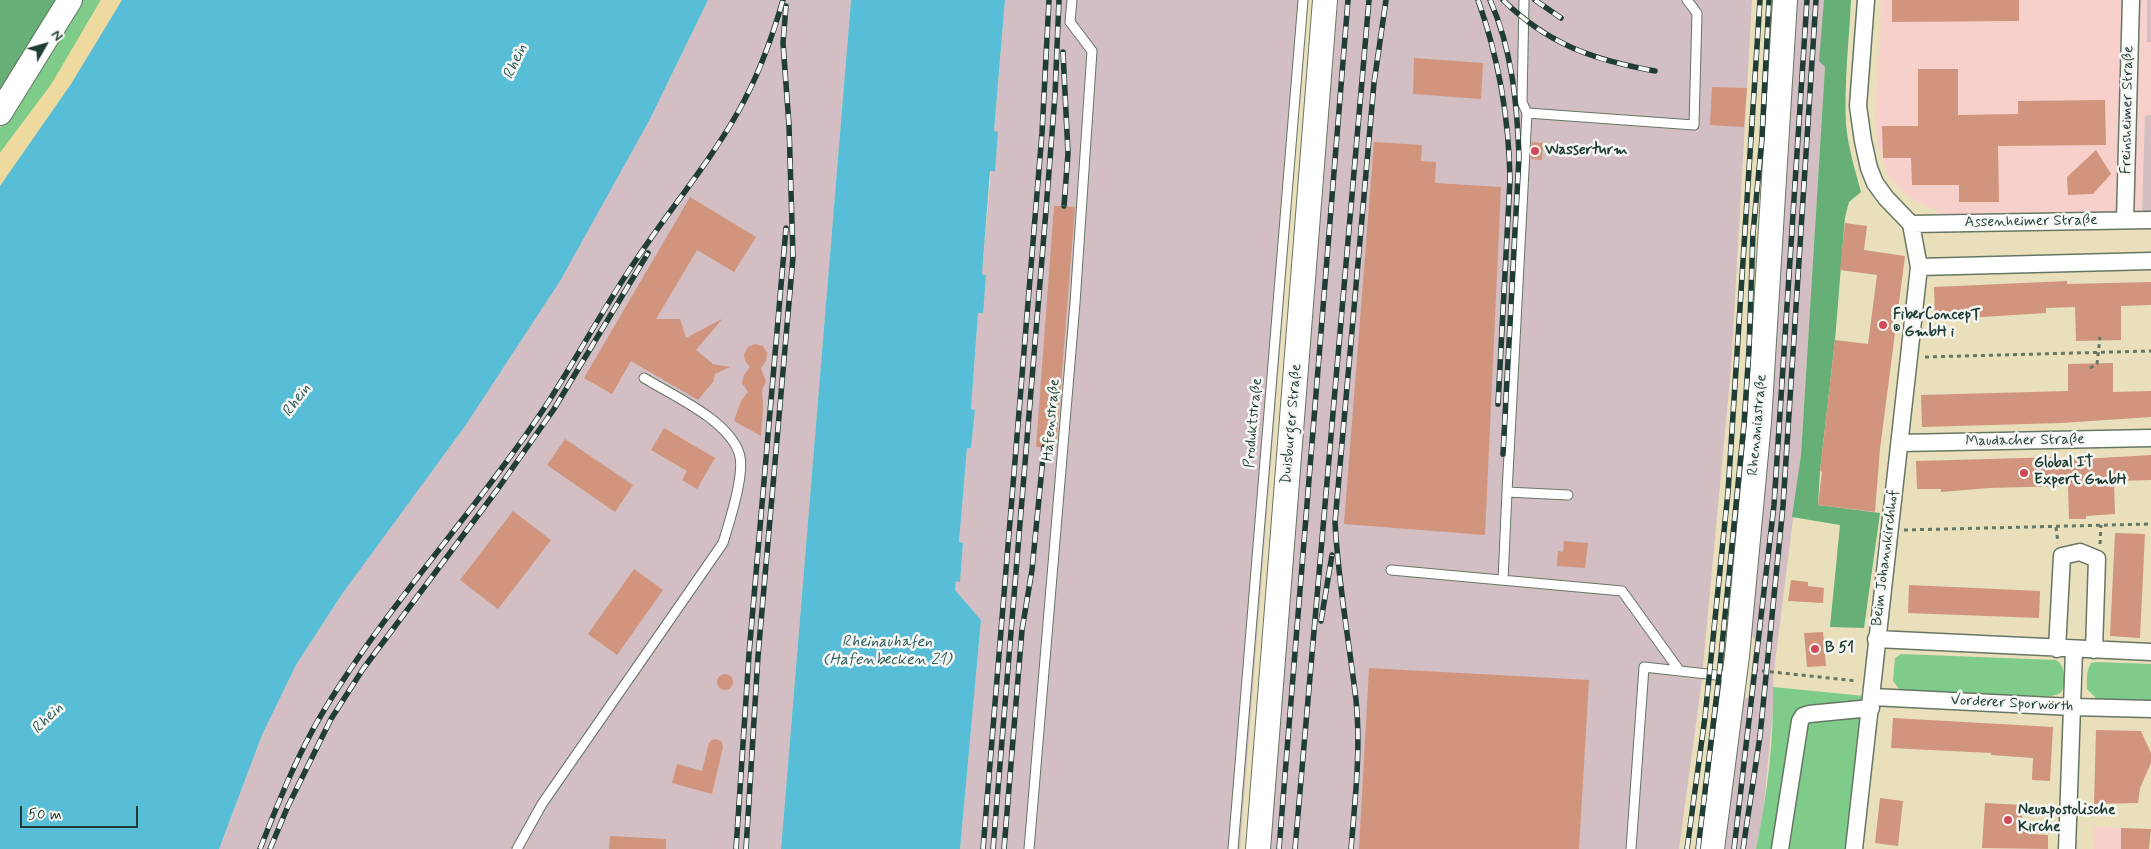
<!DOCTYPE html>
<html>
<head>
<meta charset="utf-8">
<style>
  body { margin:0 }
  #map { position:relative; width:2151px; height:849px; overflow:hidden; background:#e9dfbb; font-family:Mynerve,sans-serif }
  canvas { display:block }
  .north { position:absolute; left:20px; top:20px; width:50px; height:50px; -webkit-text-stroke:4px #f6f6f2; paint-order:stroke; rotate:52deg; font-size:14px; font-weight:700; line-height:20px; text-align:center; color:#1f3d34 }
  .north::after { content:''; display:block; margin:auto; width:18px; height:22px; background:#1f3d34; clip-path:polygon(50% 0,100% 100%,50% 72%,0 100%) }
  .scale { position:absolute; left:20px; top:806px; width:118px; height:22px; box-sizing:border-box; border:2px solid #1f3d34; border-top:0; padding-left:6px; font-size:15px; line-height:18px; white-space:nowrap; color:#1f3d34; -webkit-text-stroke:4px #f6f6f2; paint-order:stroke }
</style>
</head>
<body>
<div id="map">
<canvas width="2151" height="849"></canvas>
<div class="north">N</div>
<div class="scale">50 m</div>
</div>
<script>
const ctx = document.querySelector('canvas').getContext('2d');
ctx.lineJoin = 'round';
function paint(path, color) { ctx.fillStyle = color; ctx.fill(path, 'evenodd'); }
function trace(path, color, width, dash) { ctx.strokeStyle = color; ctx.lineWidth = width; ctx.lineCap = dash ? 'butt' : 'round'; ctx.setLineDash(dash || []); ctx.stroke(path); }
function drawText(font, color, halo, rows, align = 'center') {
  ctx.font = font + ' Mynerve,sans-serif'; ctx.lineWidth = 5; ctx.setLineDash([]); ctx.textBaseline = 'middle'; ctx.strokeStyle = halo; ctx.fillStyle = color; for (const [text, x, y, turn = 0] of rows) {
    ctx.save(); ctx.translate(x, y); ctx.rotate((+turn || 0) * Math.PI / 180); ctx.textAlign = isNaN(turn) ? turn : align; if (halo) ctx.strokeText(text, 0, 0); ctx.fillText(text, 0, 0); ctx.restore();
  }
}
paint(new Path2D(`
  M1882,0H2147V42H2151V115L2145,116L2142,211L1944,215L1911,198L1898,187L1887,172L1878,146L1875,119Z
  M2094,827L2150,829L2149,849H2093Z`), '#f7d0cc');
paint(new Path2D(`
  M708,0H851L781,849H219L262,735L296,665L650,119Z
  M1005,0H1308L1240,849H960L981,620L955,590L956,581H960L963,543L959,542L967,448H971L975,410L971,409L978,313H982L986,275L982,274L991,170H995L998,132H994Z
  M1338,0H1752L1731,368L1701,687L1679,849H1268Z
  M1795,0H1824L1820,61L1825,67L1801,455L1773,679V710L1763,815L1756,849H1723L1741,701L1748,697L1755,639L1750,633Z
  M2147,0H2151V42H2147Z
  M2151,115V211H2142L2145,116Z`), '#d2bec3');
paint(new Path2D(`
  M79,0H101L51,85L0,153V128Z
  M1901,654L2056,660C2065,664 2066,682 2062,691C2060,694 2055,695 2051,696L1900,694V690L1893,681L1895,658Z
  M2096,662L2151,664V705L2095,702V697L2087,689C2087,681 2086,671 2091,663Z
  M1773,687L1864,696L1847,849H1756C1767,797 1774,741 1773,687Z`), '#7ecb8a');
paint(new Path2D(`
  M0,0H65L0,105Z
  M1824,0H1851C1849,41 1844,83 1846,124C1848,147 1855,170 1861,192L1849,202L1845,217L1835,340L1820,471L1818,505L1880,513L1864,628L1830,627L1840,525L1792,517L1801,455L1825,67L1819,61Z`), '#66af76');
paint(new Path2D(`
  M101,0H122L71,84L0,186V153L51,85Z`), '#eeda9e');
paint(new Path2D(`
  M122,0H708L650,119L560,281L465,426L342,594L296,665L262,735L219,849H0V186L71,84Z
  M851,0H1005L994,131L998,132L995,171H990L982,274L986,275L983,313H978L971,409L975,410L971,448H967L959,542L963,543L960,582L956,581L955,590L981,620L960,849H781Z`), '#58bdd6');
paint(new Path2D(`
  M1892,0H2019V21L1892,22Z
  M1414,58L1483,63L1481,99L1413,94Z
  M1918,69H1958V115L2018,114V101L2105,100L2106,145L1998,146L1999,202H1959V185H1912L1911,158H1883L1882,126H1918Z
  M1712,87L1747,88L1744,127L1710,125Z
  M1374,142L1422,145L1421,161L1436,162L1435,183L1501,187L1485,535L1344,524Z
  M1532,142L1543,143L1542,160L1531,159Z
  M2096,150L2111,174L2093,194L2068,195L2067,177Z
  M690,197L756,237L734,272L697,250L656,319H680L686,338L722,319L696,350L713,364L730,367L715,374L713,382L698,400L631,361L612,394L584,378Z
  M1054,206L1075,207L1056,448L1036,447Z
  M1845,223L1867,226L1864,250L1905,256L1880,449L1875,512L1818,505L1822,472L1820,471L1835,340L1868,344L1877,275L1840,270Z
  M2067,281V284L2151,282V305L2121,306V340L2076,341L2075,307L2046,308V313L1935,320L1934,287Z
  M755,344L763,346L767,353L766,361L761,368L766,382L762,390L763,408L761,436L734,421L741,401L748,392L742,383L744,375L750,367L745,361L744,354L748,347Z
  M2113,363V392L2151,391V417L2061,423L1922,427L1921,395L2068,391V364Z
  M664,428L715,458L697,489L682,480L687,471L651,450Z
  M565,439L633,485L615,512L547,465Z
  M2151,455V480L2114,481L2115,514L2086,516V519H2069L2068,486L1989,488L1941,492V489H1917L1916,461L2060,457V459L2100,458Z
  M513,511L551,540L498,609L460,580Z
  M2115,533L2145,534L2140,638L2110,636Z
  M1564,541L1588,543L1585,568L1557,566L1558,551L1563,552Z
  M634,569L663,590L617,655L588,634Z
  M1791,580L1808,582V586L1824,588L1823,603L1788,601Z
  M1909,585L2040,591L2039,618L1908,613Z
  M1823,632L1826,666L1807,667L1804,633Z
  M1369,668L1589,680L1579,849H1359Z
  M717 682a8 8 0 1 1 16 0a8 8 0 1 1-16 0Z
  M1893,718L2053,727L2050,781L2032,780L2033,758L1991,755V753L1891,748Z
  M2096,730L2141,731L2151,753V763L2140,788L2138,803L2094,804Z
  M717,739L722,742L723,747L712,794L672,783L677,764L702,771L709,743L712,740Z
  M1880,798L1903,801L1898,846L1875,843Z
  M1985,803L2022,805V825H2033L2032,834L2048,835V849L1982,848Z
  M2121,828L2151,829L2149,849H2121Z
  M610,836L666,839V849H609Z`), '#d0957c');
const lane = new Path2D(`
  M1524,0L1522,102L1527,113
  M1507,492L1527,113L1694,125L1697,13L1687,0
  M1391,570L1622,591L1679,670
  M1503,580L1507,492L1568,495
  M517,849L542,804L723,543C729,523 746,472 739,453C728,420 672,395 644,378
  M1029,849L1075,303L1092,51L1070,22L1072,0
  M1233,849L1303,0
  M1631,849L1644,667L1734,677`);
const street = new Path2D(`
  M2125,220L2131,0
  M1911,224L2151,220
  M1919,267L2151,261
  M1900,443L2151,438
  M1876,639L2151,652
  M2057,649L2062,556L2080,552L2097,559L2094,650
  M1872,697L2073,707L2151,709
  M1780,849L1800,721L1803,716L1809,714L1871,708
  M1854,849L1919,267L1911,224L1886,198L1875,183L1869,168L1863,141L1858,106L1866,0
  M2067,849L2074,650`);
const secondary = new Path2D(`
  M0,113L70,0
  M1258,849L1325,0
  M1712,849L1737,656L1759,422L1785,0`);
trace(lane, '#667663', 11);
trace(street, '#667663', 19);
trace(secondary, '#667663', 26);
trace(new Path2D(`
  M1925,357L2151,351
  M2090,368L2097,364L2100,337
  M2056,527L2058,543
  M1904,530L2151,524
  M2100,544L2101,525
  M1754,670L1857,681`), '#667663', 3, [4, 4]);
trace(lane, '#fff', 9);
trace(street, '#fff', 16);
trace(secondary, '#fff', 24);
const rail = new Path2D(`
  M1478,0C1499,59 1509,118 1510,180L1498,404
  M1490,0C1512,49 1517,103 1519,157L1503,454
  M1503,0C1549,45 1594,60 1655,71
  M1535,0L1561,18
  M1063,52L1068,153L1064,206
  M1321,621L1332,555
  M260,849C278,803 297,755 323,712C388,604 476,511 545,407C577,358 605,305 638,257C671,208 709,163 738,112C758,77 772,38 783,0
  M270,849L288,806L331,719L363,669L497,490L554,409L648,253
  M736,849L749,654L786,228
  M746,849L758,656L793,257L789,125L783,43L786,6
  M983,849L1042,133L1049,0
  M993,849L1046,210L1055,95L1059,0
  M1004,849L1022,630L1032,570L1044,447
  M1279,849L1348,0
  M1295,849L1369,0
  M1351,849C1355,800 1361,750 1356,700C1349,641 1338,582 1335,522L1374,83L1386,0
  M1687,849L1705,717L1728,492L1760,0
  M1698,849L1719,676L1744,424L1749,350L1753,233L1762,138L1769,0
  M1734,849L1774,505L1807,0
  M1743,849L1760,736L1783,506L1816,0`);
trace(rail, '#1f3d34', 5.5);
trace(rail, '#f6f6f2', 4, [11]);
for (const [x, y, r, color] of [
  [1535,151,5,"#d1495b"],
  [1883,325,5,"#d1495b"],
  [2024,473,5,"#d1495b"],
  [1815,649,5,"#d1495b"],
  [2008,820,5,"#d1495b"]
]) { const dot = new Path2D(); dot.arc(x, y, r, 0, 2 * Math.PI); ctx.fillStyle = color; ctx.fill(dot); trace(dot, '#f6f6f2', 2); }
drawText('15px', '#1f3d34', '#f6f6f2', [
  ["Freinsheimer Straße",2128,110,-89],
  ["Assenheimer Straße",2031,222,-1],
  ["Hafenstraße",1052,420,-85],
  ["Produktstraße",1254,423,-85],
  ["Duisburger Straße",1292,424,-85],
  ["Rhenaniastraße",1758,425,-85],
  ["Maudacher Straße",2025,441,-1],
  ["Beim Johannkirchhof",1886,558,-83],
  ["Vorderer Sporwörth",2012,704,3]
]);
drawText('bold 15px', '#1f3d34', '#f6f6f2', [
  ["Wasserturm",1545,151],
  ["FiberConcepT",1893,316],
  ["® GmbH i",1893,333],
  ["Global IT",2034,464],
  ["Expert GmbH",2034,481],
  ["B 51",1825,649],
  ["Neuapostolische",2018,811],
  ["Kirche",2018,828]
], 'left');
drawText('italic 16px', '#2d5d5c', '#f6f6f2', [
  ["Rhein",516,62,-66],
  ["Rhein",297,401,-54],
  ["Rheinauhafen",887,643],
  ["(Hafenbecken 21)",887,661],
  ["Rhein",48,719,-45]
]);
</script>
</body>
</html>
